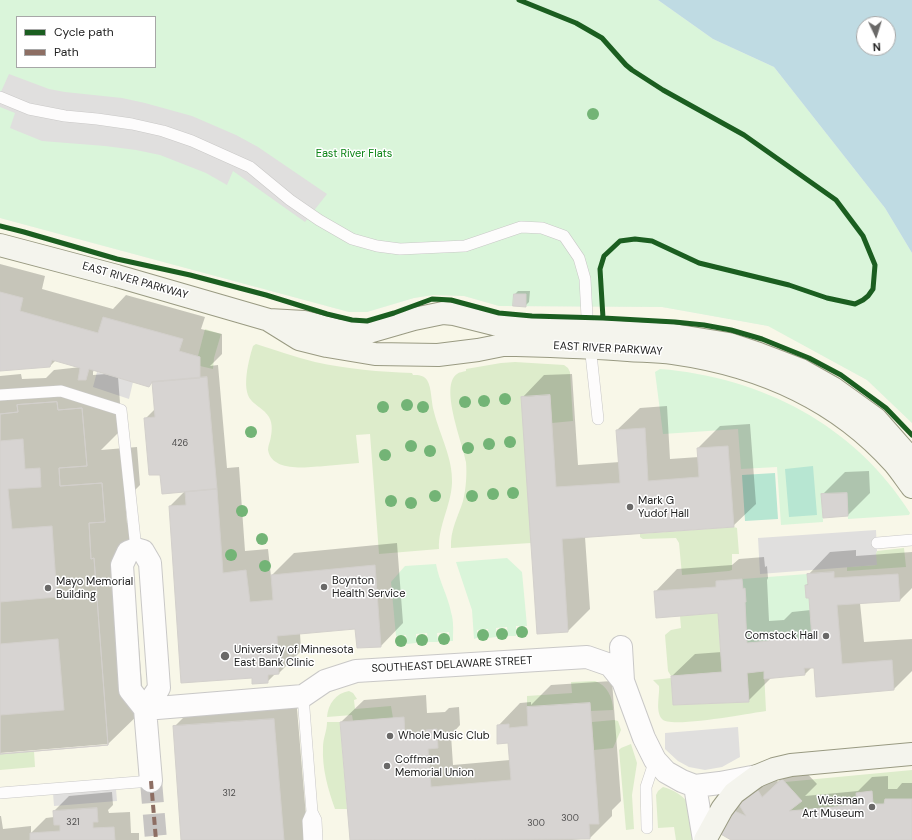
<!DOCTYPE html>
<html>
<head>
<meta charset="utf-8">
<style>
  body { margin:0 }
  #map { position:relative; width:912px; height:840px; overflow:hidden; background:#f0eeeb; font-family:"DM Sans",sans-serif }
  canvas { display:block }
  .legend { position:absolute; left:16px; top:16px; width:140px; height:52px; box-sizing:border-box; background:#fff; border:1px solid #a7a7a7; margin:0; padding:5px 7px; list-style:none; font-size:12px; color:#222 }
  .legend li { display:flex; align-items:center; gap:8px; height:20px }
  .legend b { width:20px; border:1px solid #a7a7a7 }
  .north { position:absolute; left:856px; top:16px; width:40px; height:40px; box-sizing:border-box; background:#fff; border:1px solid #a7a7a7; border-radius:50%; rotate:176deg; font-size:11px; font-weight:700; line-height:16px; text-align:center; color:#222 }
  .north::after { content:''; display:block; margin:auto; width:14px; height:18px; background:#6a6968; clip-path:polygon(50% 0,100% 100%,50% 72%,0 100%) }
</style>
</head>
<body>
<div id="map">
<canvas width="912" height="840"></canvas>
<ul class="legend">
<li><b style="height:5px;background:#1b5e20"></b>Cycle path</li>
<li><b style="height:5px;background:#8d6e63"></b>Path</li>
</ul>
<div class="north">N</div>
</div>
<script>
const ctx = document.querySelector('canvas').getContext('2d');
ctx.lineJoin = 'round';
function paint(path, color) { ctx.fillStyle = color; ctx.fill(path, 'evenodd'); }
function trace(path, color, width, dash) { ctx.strokeStyle = color; ctx.lineWidth = width; ctx.lineCap = dash ? 'butt' : 'round'; ctx.setLineDash(dash || []); ctx.stroke(path); }
function drawText(font, color, halo, rows, align = 'center') {
  ctx.font = font + ' "DM Sans",sans-serif'; ctx.lineWidth = 3; ctx.setLineDash([]); ctx.textBaseline = 'middle'; ctx.strokeStyle = halo; ctx.fillStyle = color; for (const [text, x, y, turn = 0] of rows) {
    ctx.save(); ctx.translate(x, y); ctx.rotate((+turn || 0) * Math.PI / 180); ctx.textAlign = isNaN(turn) ? turn : align; if (halo) ctx.strokeText(text, 0, 0); ctx.fillText(text, 0, 0); ctx.restore();
  }
}
paint(new Path2D(`
  M0,218L349,312H367L414,298L433,295L464,296L499,306L662,307L769,326L867,380L912,423V840H0Z`), '#f8f7e8');
paint(new Path2D(`
  M205,329L221,334L214,358L213,369L200,366V357L198,356Z
  M256,344C276,350 295,357 315,362C347,369 380,372 412,373L413,375C419,375 423,375 427,380C432,388 431,403 434,412C440,436 453,458 452,483C451,506 438,526 439,549L379,554L370,434L356,435L359,463C347,464 336,465 325,466C309,467 272,473 268,450C268,447 269,444 270,441C272,433 273,424 269,417C264,409 256,406 251,400C241,389 249,359 253,346Z
  M515,362L564,365L568,368L570,372L573,421L552,423L550,395L531,543L451,548C450,530 458,517 463,501C466,489 467,474 466,462C463,444 439,386 457,374C459,372 463,372 466,371V369L501,363Z
  M734,527L737,528L739,554H732V570L729,571L682,575L679,543L676,538L643,539L640,537V534Z
  M904,548L906,567L847,571V567L876,565V553L877,551Z
  M718,613L722,672L671,676L668,671L665,635L671,630L681,628L680,616Z
  M764,671L766,711C751,713 669,729 662,719C655,711 660,695 659,686L653,680L671,678L673,705L748,702L747,673Z
  M595,681C607,685 613,698 613,710L591,711L590,703L527,707V696L572,693L571,682Z
  M349,691L353,693L357,699L354,700L355,709L391,706L393,718L353,721L352,715L327,717C328,704 336,693 349,691Z
  M614,720L618,721L621,730L613,748L594,750L592,722Z
  M327,722H340L347,809H335C328,789 322,769 323,747C323,738 327,731 327,722Z
  M631,744L637,763L632,795L634,829L626,830L619,750L621,748Z
  M34,751L35,767L0,770V754Z
  M912,770V799H885L884,804H873L872,791L856,793L857,805L789,811L802,801L785,782Z
  M663,787C672,789 685,796 689,805C692,812 693,831 695,840H676L674,827L658,828L656,795L658,791Z`), '#ddeccb');
paint(new Path2D(`
  M0,0H658L713,39L774,67L885,208L912,253V423L867,380L768,326L662,307L499,306L464,296L433,295L414,298L367,312H349L0,218ZM17,17H155V67H17Z
  M660,369C761,377 855,425 910,513L909,515L848,519L847,493L822,494L823,522L781,525L777,467L741,469L738,429L663,434L655,372Z
  M507,558L522,572L527,626H516V636H508L507,627L496,628V637L489,638L488,629L477,630V638L474,639L472,610L456,562Z
  M436,564C439,581 448,596 451,612C454,622 453,631 453,641H450L449,632L437,633L438,642H428L427,633L416,634V643L407,644L406,635L396,636L391,582L405,566Z
  M807,574L808,585H805L806,598H809L812,639L795,640L794,632L769,634V641L747,643L745,602H746L745,589H743L742,579Z`), '#daf5da');
paint(new Path2D(`
  M813,466L817,515L789,517L785,469Z
  M775,473L778,519L745,521L742,475Z`), '#b7e6d2');
paint(new Path2D(`
  M9,74L49,89L65,92L122,98L145,103L192,116L236,135L258,147L327,194L305,222L233,171L227,185L206,173L160,155L136,150L105,146L42,141L10,128L15,113L0,107V94Z
  M97,372L133,382L129,399L93,387Z
  M876,530L877,551L876,553L877,565L760,574L758,538Z
  M738,727L740,757L722,767L705,770L689,767L678,761L665,749V733Z
  M116,789L117,801L54,806L53,793Z`), '#e0dfde');
paint(new Path2D(`
  M658,0H912V253L885,208L774,67L713,39ZM864,24H888V48H864Z`), '#bfdbe3');
paint(new Path2D(`
  M0,264L45,276L42,289L113,309L126,295L205,317L201,329L222,334V354L210,366L218,365L227,468L239,467L245,551L268,549L271,576L294,553L397,543L403,623L381,646L356,628L300,633L301,651L279,673H276L267,682L252,677L170,506L185,491L161,473L145,419L155,409L153,381L149,386L118,377L122,429L101,450L137,447L140,485L125,500L127,523H129L144,709L108,744L0,753V376L21,374L22,379L46,378L54,370L81,367L56,360L50,366L0,370ZM94,370L107,374L93,375V372Z
  M518,291H530L529,302L525,306L515,294Z
  M572,374L578,465L620,462L617,430L640,408L667,406L670,459L699,457L698,448L720,426L750,424L756,504L733,526L585,537L590,609L568,631L522,398L544,375Z
  M869,471L870,493L848,515L822,495L845,472Z
  M856,550V556L912,552V588L900,600L860,603L864,642L912,639V671L894,689L817,696L815,667H812L805,674L770,677L771,678L748,701L672,676L695,654L722,652L719,612L655,592L677,569L732,565L739,559L764,557L765,567L767,566L768,578L767,580L769,621L784,620L792,612L811,610L810,597L806,585L809,583L808,575L830,552Z
  M612,681L621,801L612,810V816L590,838L572,840H351L341,722L364,700L426,695L427,713L445,712L449,708L459,707L460,725L451,735L453,765L510,760L509,742L498,726L520,703L531,702V705L551,685Z
  M296,697L308,840H182L174,727L196,705Z
  M798,764L817,784L805,796L858,791L872,777L888,776V789H897L902,783H912V840H733V810L772,772L778,782Z
  M112,792L113,805L108,810L109,813L130,812L131,833H139V840H0V816H1L3,829L31,826V833L46,818L54,817V811L69,796Z`), '#0003');
const building = new Path2D(`
  M0,292L23,298L20,311L98,333L103,317L183,339L179,351L200,357V378L152,382L149,387L89,369L86,380H78L80,368L52,360L50,367L0,371Z
  M514,294H526V307L513,306Z
  M207,377L217,489L162,494L160,475H149L144,418L155,417L152,382Z
  M550,395L556,487L620,483L616,430L645,428L648,481L699,477L697,448L728,446L734,527L562,539L568,632L537,634L521,397Z
  M57,402L58,410L82,408L87,466L59,468L60,486L102,483L105,522L89,523L91,559L94,558L108,745L0,754V715L64,710L58,639L0,644V602L57,597L52,526L12,529L8,489L41,487L40,468L25,469L23,439L0,441V414L18,412L17,405Z
  M57,402L58,410L82,408L87,466L59,468L60,486L102,483L105,522L89,523L91,559L94,558L108,745L0,754V414L18,412L17,405Z
  M217,489L223,573L246,570L250,602L273,600L271,575L375,565L381,647L357,648L355,629L277,636L279,674L268,675V683L252,684V678L181,683L169,506L186,505L185,492Z
  M847,493L848,516L823,518L821,494Z
  M834,572V578L898,574L900,601L837,605L842,664L892,660L894,690L816,697L814,668H804L805,675L764,679V671L747,673L749,702L673,705L671,676L722,672L718,613L656,618L654,591L716,587V581L742,579L743,589L745,588L746,602H745L747,643L769,641V634L795,632V640L812,639L809,598H806L805,585H808L807,574Z
  M590,703L599,824H589L590,839L350,840L340,722L404,717L405,735L426,734V730L437,729L438,748L428,749L431,787L511,780L508,743L497,744V725L509,724V728L528,726L527,707Z
  M274,719L284,840H181L173,726Z
  M782,779L802,801L789,811L857,805L856,793L872,791L873,804H884L885,799H912V840H731L719,833L732,810L746,816L736,800L756,787L762,797Z
  M97,808L98,822H93V828L114,827L115,840H30V833L60,831V825H54L53,811Z`);
paint(building, '#d7d4d2');
trace(building, '#d3d0cc', 1);
trace(new Path2D(`
  M151,781L156,840`), '#c7c5c3', 22, [22, 11]);
const lane = new Path2D(`
  M0,97L29,109L65,116L97,119L132,124L163,131L192,141L250,167L290,200L319,220L352,239L377,246L400,249L465,246L521,227L542,228L564,236L579,258L585,279L587,317L598,419
  M0,395L61,391L121,410L136,549
  M877,543L912,540
  M303,696L312,812L316,820L317,840
  M0,793L151,781
  M647,828L646,787L655,760
  M309,840L308,821L312,812`);
const street = new Path2D(`
  M621,647L623,681
  M145,709L303,696L325,681L356,671L587,657L610,665L623,681L644,738L655,760L666,772L682,781L695,786L720,783L757,776
  M145,709L159,688L150,563L143,551L136,549L128,552L122,565L130,690L145,709L151,781
  M695,786L704,840`);
const secondary = new Path2D(`
  M0,245L117,276L269,320L304,322L336,330L355,333L369,332L414,319L443,313L454,314L498,325L673,335L729,344L759,354L801,370L833,388L876,419L912,460
  M270,321L299,339L327,346L375,354L438,355L478,350L503,345H516C553,346 590,347 628,350C643,351 658,351 673,353C758,365 836,398 894,463C900,470 906,479 912,487
  M705,840L722,809L734,793L757,776L774,769L791,765L912,754`);
trace(lane, '#c9c8c7', 12);
trace(street, '#c9c8c7', 24);
trace(secondary, '#999a82', 24);
trace(lane, '#fdfcfc', 11);
trace(street, '#fdfcfc', 22);
trace(secondary, '#f4f4ed', 22);
trace(new Path2D(`
  M151,781L156,840`), '#8d6e63', 4, [8, 4]);
trace(new Path2D(`
  M519,0L576,23L602,38L626,65L632,70L663,90L744,135L836,200L863,236L875,265L873,289L868,296L863,300L855,304L827,298L789,285L699,263L652,241L635,239L620,241L604,256L600,269L603,318
  M0,226L24,232L117,259L190,275L266,295L327,314L352,320L367,321L394,313L432,299L451,300L499,313L532,316L603,318L675,322L704,325L731,330L762,339L809,358L841,375L886,408L912,435`), '#1b5e20', 5);
ctx.fillStyle = '#73b476';
for (const [x, y] of [
  [593,114],
  [505,399],
  [484,401],
  [465,402],
  [407,405],
  [383,407],
  [423,407],
  [251,432],
  [510,442],
  [489,444],
  [411,446],
  [468,448],
  [430,451],
  [385,455],
  [513,493],
  [493,494],
  [435,496],
  [472,496],
  [391,501],
  [411,503],
  [242,511],
  [262,539],
  [231,555],
  [265,566],
  [522,632],
  [502,634],
  [483,635],
  [444,639],
  [422,640],
  [401,641]
]) { ctx.beginPath(); ctx.arc(x, y, 6, 0, 2 * Math.PI); ctx.fill(); }
for (const [x, y, r, color] of [
  [630,507,4,"#6a6968"],
  [324,587,4,"#6a6968"],
  [48,588,4,"#6a6968"],
  [826,636,4,"#6a6968"],
  [225,656,5,"#6a6968"],
  [390,736,4,"#6a6968"],
  [387,766,4,"#6a6968"],
  [872,807,4,"#6a6968"]
]) { const dot = new Path2D(); dot.arc(x, y, r, 0, 2 * Math.PI); ctx.fillStyle = color; ctx.fill(dot); trace(dot, '#fff', 1.5); }
drawText('9px', '#4f4e4e', null, [
  ["426",180,444],
  ["312",229,794],
  ["300",570,819],
  ["321",73,823],
  ["300",536,824]
]);
drawText('11px', '#0c8416', '#fff', [
  ["East River Flats",354,154]
]);
drawText('11px', '#222', '#fff', [
  ["EAST RIVER PARKWAY",135,281,16],
  ["EAST RIVER PARKWAY",608,349,3],
  ["SOUTHEAST DELAWARE STREET",452,665,-3]
]);
drawText('11px', '#222', '#fff', [
  ["Mark G",638,501],
  ["Yudof Hall",638,514],
  ["Boynton",332,581],
  ["Health Service",332,594],
  ["Mayo Memorial",56,582],
  ["Building",56,595],
  ["Comstock Hall",818,636,"right"],
  ["University of Minnesota",234,650],
  ["East Bank Clinic",234,663],
  ["Whole Music Club",398,736],
  ["Coffman",395,760],
  ["Memorial Union",395,773],
  ["Weisman",864,801,"right"],
  ["Art Museum",864,814,"right"]
], 'left');
</script>
</body>
</html>
